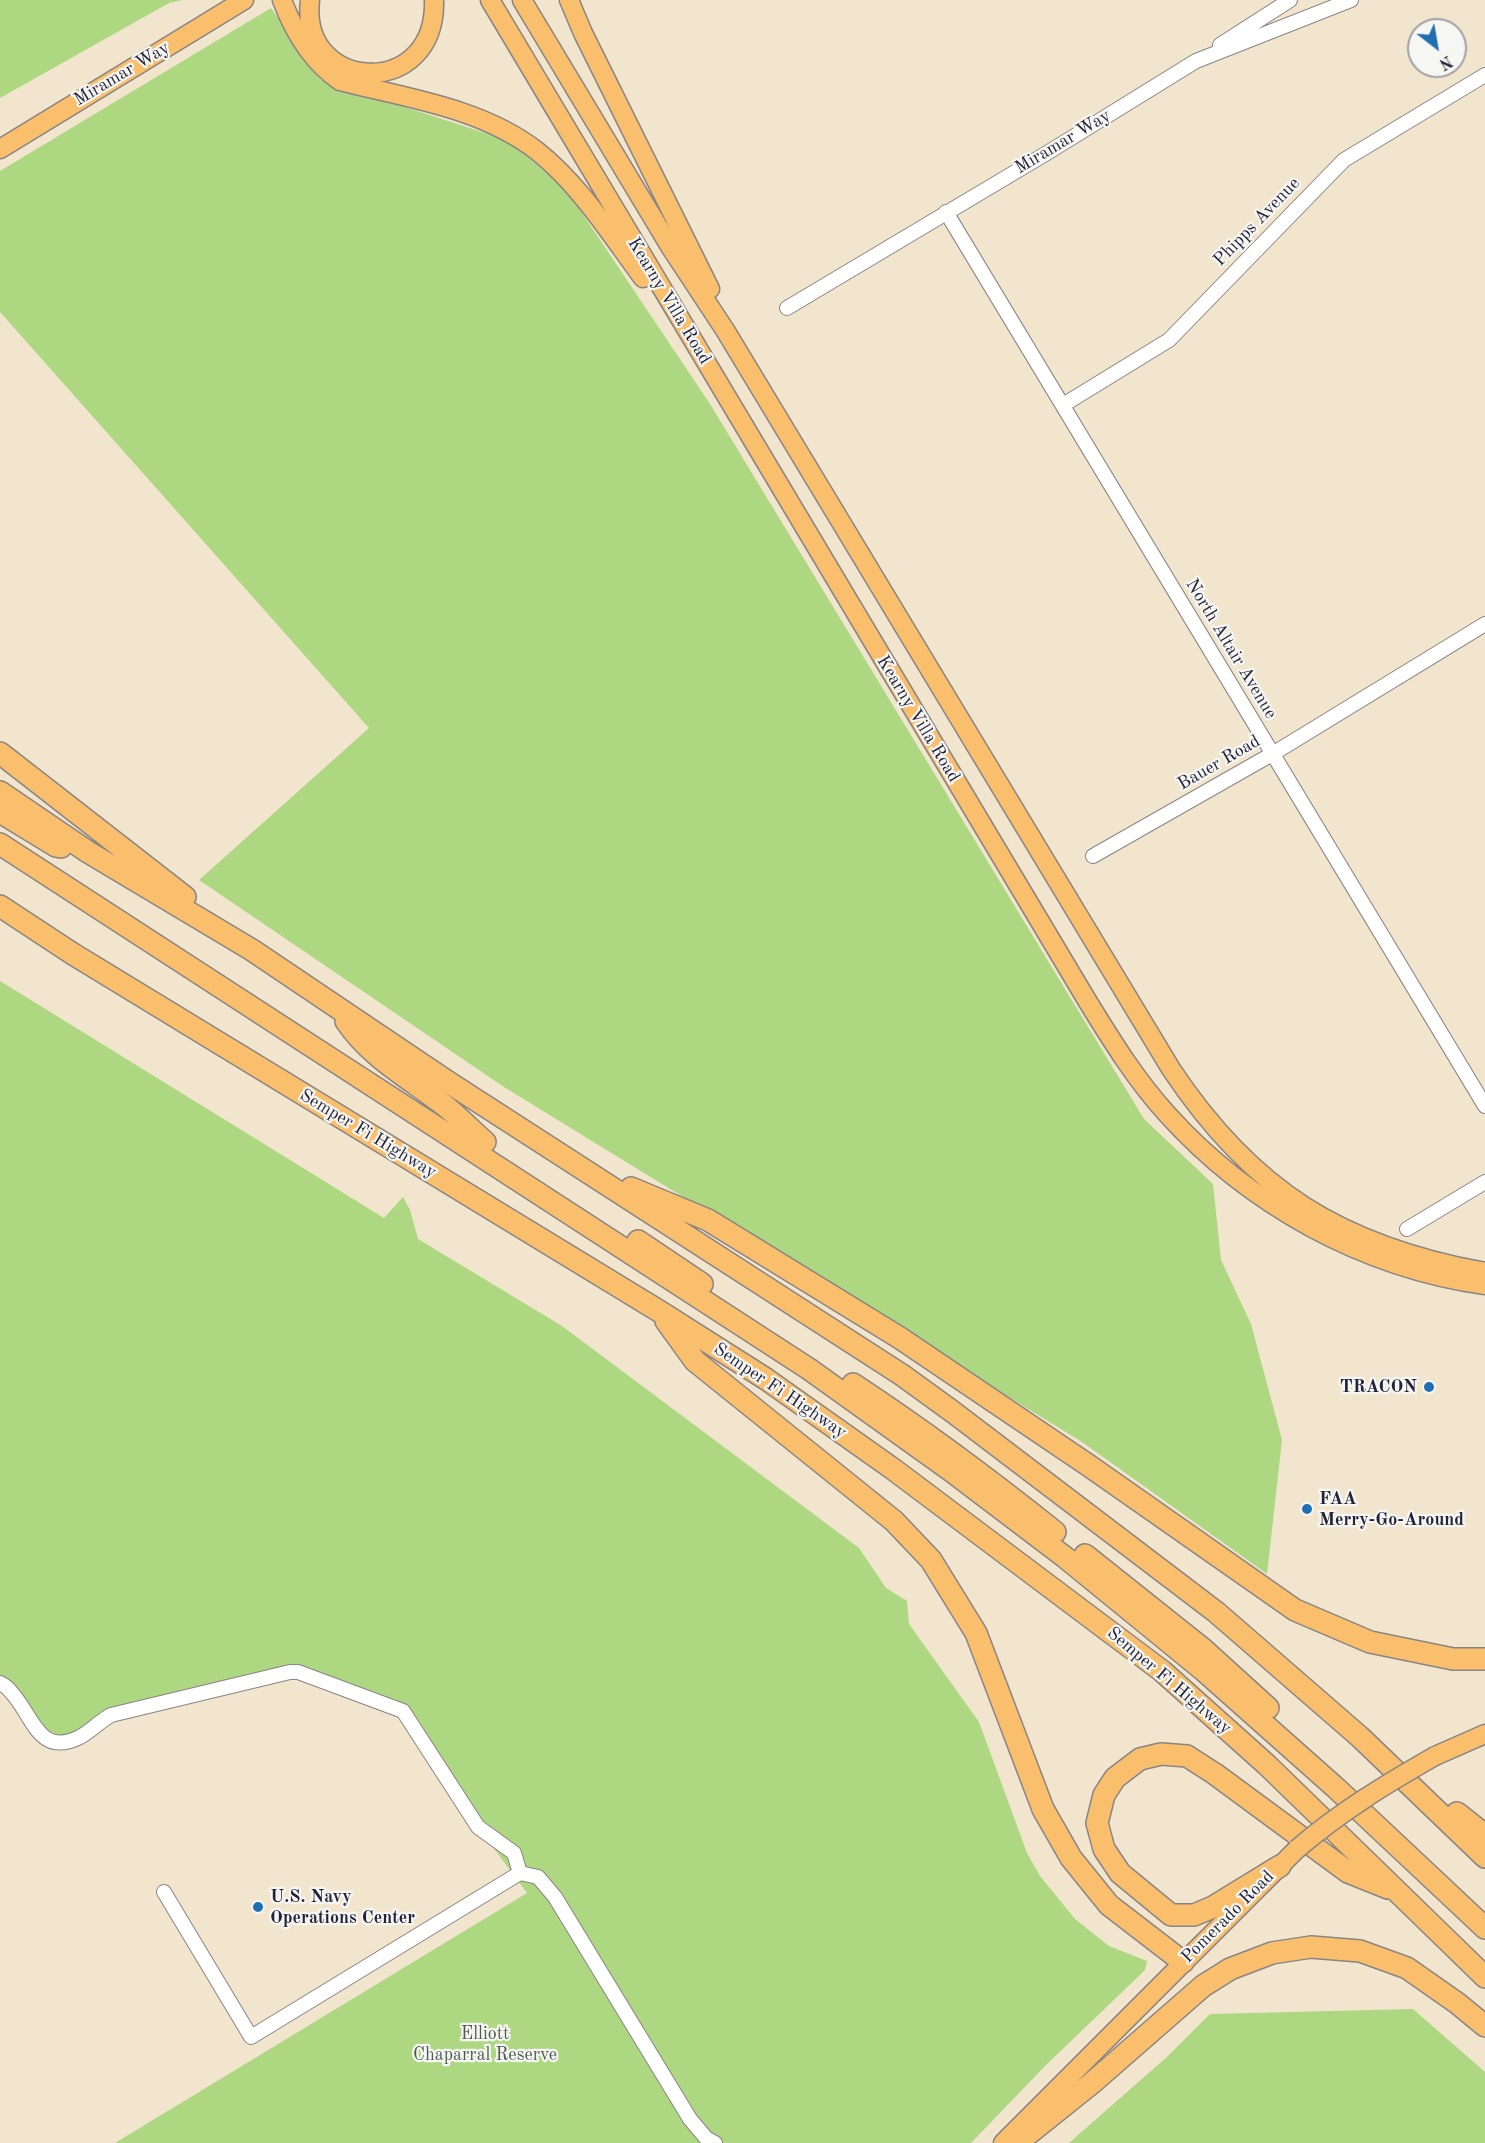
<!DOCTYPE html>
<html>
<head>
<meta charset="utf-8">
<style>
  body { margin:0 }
  #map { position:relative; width:1485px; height:2143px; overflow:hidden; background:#f1e5cd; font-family:"Old Standard TT",serif }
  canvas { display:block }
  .north { position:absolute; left:1407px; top:18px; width:60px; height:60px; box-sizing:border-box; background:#f6f6f2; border:2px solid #a1a1a9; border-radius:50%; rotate:149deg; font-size:16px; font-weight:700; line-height:24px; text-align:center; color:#22223b }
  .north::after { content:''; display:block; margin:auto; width:21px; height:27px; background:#1f6fb2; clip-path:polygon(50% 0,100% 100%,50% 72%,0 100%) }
</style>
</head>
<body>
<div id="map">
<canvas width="1485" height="2143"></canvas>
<div class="north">N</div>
</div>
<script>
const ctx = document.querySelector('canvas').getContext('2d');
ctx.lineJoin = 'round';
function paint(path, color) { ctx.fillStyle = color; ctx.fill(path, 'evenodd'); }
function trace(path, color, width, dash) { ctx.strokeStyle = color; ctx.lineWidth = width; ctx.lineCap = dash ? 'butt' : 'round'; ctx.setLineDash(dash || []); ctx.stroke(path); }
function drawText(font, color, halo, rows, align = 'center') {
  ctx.font = font + ' "Old Standard TT",serif'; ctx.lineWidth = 4.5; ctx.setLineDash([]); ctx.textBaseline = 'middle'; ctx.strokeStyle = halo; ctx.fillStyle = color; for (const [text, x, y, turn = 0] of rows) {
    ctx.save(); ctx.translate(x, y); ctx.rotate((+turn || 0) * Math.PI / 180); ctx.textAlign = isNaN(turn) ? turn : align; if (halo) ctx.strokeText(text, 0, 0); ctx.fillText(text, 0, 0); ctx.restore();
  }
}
paint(new Path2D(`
  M0,0H182L169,3L0,98Z
  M271,8L321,80L507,140L566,189L710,404L1144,1119L1213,1184L1221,1260L1251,1324L1282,1440L1267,1574L1082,1442L504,1087L199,880L369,728L0,312V171Z
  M0,981L384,1218L403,1197L410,1210L418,1239L562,1326L859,1548L886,1588L907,1601L909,1624L979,1722L1027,1853L1040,1876L1075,1919L1109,1946L1147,1961L1145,1970L1045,2066L971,2143H115L527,1893L478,1827L402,1711L298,1672L112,1715L83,1735L47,1740L0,1683Z
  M1413,2009L1485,2072V2143H1069L1168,2056L1210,2014Z`), '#aed782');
const minor = new Path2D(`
  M1220,45L1290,0
  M946,212L1485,1106
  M787,308L1047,153L1196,61L1351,0
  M1063,405L1169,340L1344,160L1485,75
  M1093,856L1274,753L1485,624
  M1407,1229L1485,1182
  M0,1683C4,1685 8,1688 11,1692C33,1715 38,1758 80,1737C91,1731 100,1721 111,1715L290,1672H298L403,1711L478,1827L514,1853L520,1873
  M164,1892L251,2037L520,1873L538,1877L555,1897L690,2119L706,2138L715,2143`);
const major = new Path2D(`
  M282,0C294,32 311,61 340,81C406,98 482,108 537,151C580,185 611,235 643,278
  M310,0C299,93 437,101 434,0
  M490,0L1088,1002C1112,1041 1136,1080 1167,1114C1249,1205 1363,1268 1485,1285
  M522,0L671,248L725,330L1171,1069C1252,1191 1342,1246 1485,1272
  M569,0L583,33L710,289
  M0,149L244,0
  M1435,1756L1485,1734
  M1003,2143L1297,1849`);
const highway = new Path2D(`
  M0,753L185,897
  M0,792L88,852L252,950L448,1082L902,1375L953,1412L1216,1612L1360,1737L1485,1857
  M0,812L56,846L61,847
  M0,844L809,1369L950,1470L1066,1558L1202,1669L1336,1788L1485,1928
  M0,906L73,954L659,1311L766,1379L893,1469L1162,1671L1267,1765L1485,1977
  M346,1021C371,1058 409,1078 444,1105C458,1116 471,1130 485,1142
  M631,1188L708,1220L900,1338L1088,1465L1295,1610L1370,1642L1453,1659H1485
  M638,1241L702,1284
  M666,1321L695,1361L894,1521L931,1560L976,1633L1043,1809L1071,1858L1109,1905L1183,1962
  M853,1384C923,1430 990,1480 1055,1532
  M1085,1555L1203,1649L1268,1708
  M1457,1813L1485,1835
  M1280,1866L1213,1907L1194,1915H1171L1120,1873L1104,1849L1097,1823L1104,1795L1115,1778L1140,1759L1161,1754L1187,1756L1215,1774L1348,1872L1388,1888
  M1017,2143L1092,2083L1203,1986L1230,1969L1272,1953L1311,1947L1360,1951L1407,1968L1457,2003L1485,2026`);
trace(minor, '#8a8484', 16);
trace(major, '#8a8484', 21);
trace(highway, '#8a8484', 24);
trace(minor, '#fff', 14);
trace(major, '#f9bf6d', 18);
trace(highway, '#f9bf6d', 21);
const majorBridge = new Path2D(`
  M1297,1849C1340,1812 1386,1784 1435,1756`);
trace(majorBridge, '#8a8484', 21, []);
trace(majorBridge, '#f9bf6d', 18);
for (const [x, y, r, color] of [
  [1429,1387,6,"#1f6fb2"],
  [1307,1509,6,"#1f6fb2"],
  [258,1907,6,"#1f6fb2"]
]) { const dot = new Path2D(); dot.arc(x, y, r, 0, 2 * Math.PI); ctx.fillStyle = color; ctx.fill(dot); trace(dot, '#f6f6f2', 2); }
drawText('18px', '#22223b', '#f6f6f2', [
  ["Miramar Way",122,74,-31],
  ["Miramar Way",1063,142,-31],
  ["Phipps Avenue",1257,222,-46],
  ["Kearny Villa Road",669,301,59],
  ["North Altair Avenue",1231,649,59],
  ["Kearny Villa Road",918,719,59],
  ["Bauer Road",1219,763,-30],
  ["Semper Fi Highway",368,1134,31],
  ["Semper Fi Highway",780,1391,34],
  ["Semper Fi Highway",1169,1681,40],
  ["Pomerado Road",1228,1917,-45]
]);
drawText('bold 18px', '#22223b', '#f6f6f2', [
  ["TRACON",1417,1387,"right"],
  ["FAA",1319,1499],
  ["Merry-Go-Around",1319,1520],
  ["U.S. Navy",270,1897],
  ["Operations Center",270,1918]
], 'left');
drawText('18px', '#4c5850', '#f6f6f2', [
  ["Elliott",485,2034],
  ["Chaparral Reserve",485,2055]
]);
</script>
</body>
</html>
